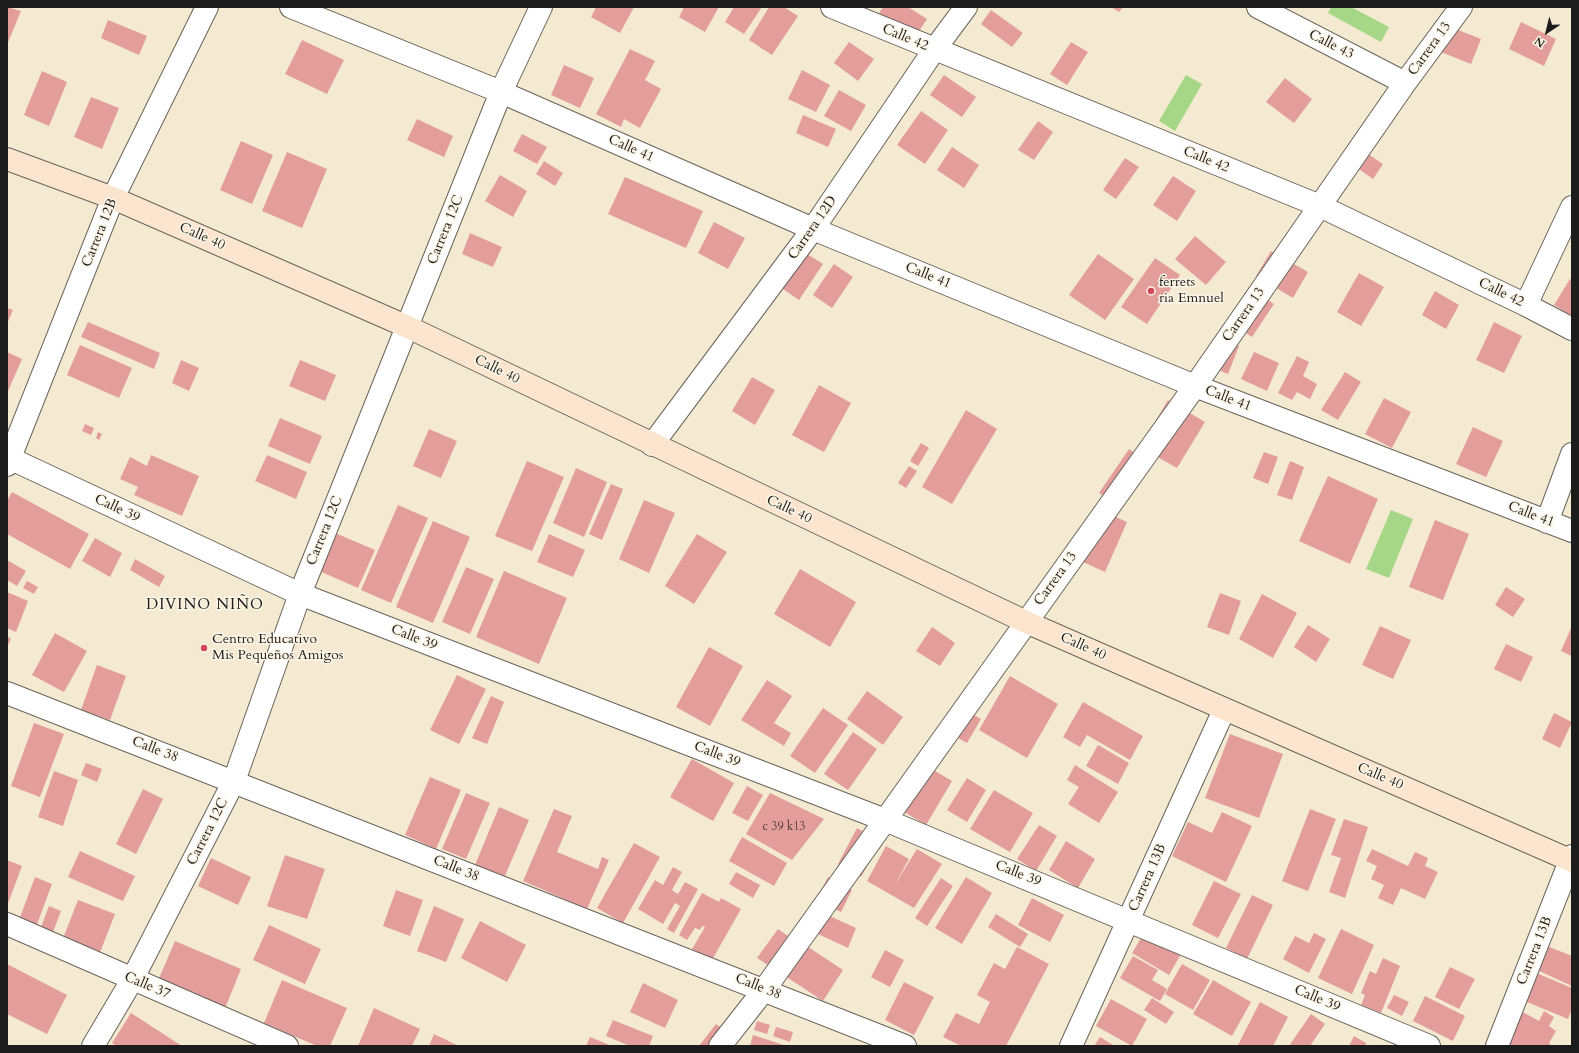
<!DOCTYPE html>
<html>
<head>
<meta charset="utf-8">
<style>
  body { margin:0 }
  #map { position:relative; width:1579px; height:1053px; overflow:hidden; background:#f4ead1; font-family:Cardo,serif }
  canvas { display:block }
  .frame { position:absolute; inset:0; border:8px solid #1c1c1c; pointer-events:none }
  .north { position:absolute; left:1527px; top:12px; width:40px; height:40px; -webkit-text-stroke:3px #fcf5e5; paint-order:stroke; rotate:215deg; font-size:11px; font-weight:700; line-height:16px; text-align:center; color:#1c1c1c }
  .north::after { content:''; display:block; margin:auto; width:14px; height:18px; background:#1c1c1c; clip-path:polygon(50% 0,100% 100%,50% 72%,0 100%) }
</style>
</head>
<body>
<div id="map">
<canvas width="1579" height="1053"></canvas>
<div class="frame"></div>
<div class="north">N</div>
</div>
<script>
const ctx = document.querySelector('canvas').getContext('2d');
ctx.lineJoin = 'round';
function paint(path, color) { ctx.fillStyle = color; ctx.fill(path, 'evenodd'); }
function trace(path, color, width, dash) { ctx.strokeStyle = color; ctx.lineWidth = width; ctx.lineCap = dash ? 'butt' : 'round'; ctx.setLineDash(dash || []); ctx.stroke(path); }
function drawText(font, color, halo, rows, align = 'center') {
  ctx.font = font + ' Cardo,serif'; ctx.lineWidth = 3; ctx.setLineDash([]); ctx.textBaseline = 'middle'; ctx.strokeStyle = halo; ctx.fillStyle = color; for (const [text, x, y, turn = 0] of rows) {
    ctx.save(); ctx.translate(x, y); ctx.rotate((+turn || 0) * Math.PI / 180); ctx.textAlign = isNaN(turn) ? turn : align; if (halo) ctx.strokeText(text, 0, 0); ctx.fillText(text, 0, 0); ctx.restore();
  }
}
paint(new Path2D(`
  M1331,7H1351L1389,27L1381,42L1328,13Z
  M1186,75L1202,84L1175,131L1159,121Z
  M1391,510L1413,519L1389,578L1366,569Z`), '#a6d786');
paint(new Path2D(`
  M7,7L21,11L7,45Z
  M596,7H634L620,33L591,17Z
  M684,7H719L705,32L679,17Z
  M734,7H762L744,34L725,22Z
  M769,7H784L798,16L772,55L749,40Z
  M883,7H908L927,19L916,36L879,13Z
  M1111,7H1123L1119,12Z
  M991,10L1023,33L1012,47L981,24Z
  M108,20L147,36L139,55L101,38Z
  M1521,22L1556,39L1544,66L1509,49Z
  M1446,25L1481,39L1471,64L1436,50Z
  M302,40L344,60L327,94L285,74Z
  M849,42L874,59L858,81L834,63Z
  M1071,42L1088,52L1067,85L1050,74Z
  M630,49L655,61L645,80L661,89L640,128L624,119L621,127L596,114Z
  M564,65L594,78L580,108L551,95Z
  M802,70L830,85L816,112L788,99Z
  M42,71L67,82L49,126L24,115Z
  M944,75L976,97L962,117L930,95Z
  M1285,78L1312,99L1294,123L1266,102Z
  M839,90L866,105L851,131L824,116Z
  M91,97L119,108L102,149L74,137Z
  M921,111L948,130L925,164L897,145Z
  M803,115L836,129L828,147L796,133Z
  M417,119L453,136L444,157L407,140Z
  M1038,121L1053,132L1034,160L1018,150Z
  M522,134L547,147L537,164L513,151Z
  M241,141L273,155L252,204L220,190Z
  M952,147L979,165L964,188L937,170Z
  M1359,148L1383,164L1373,179L1350,163Z
  M287,152L327,169L302,228L262,211Z
  M1125,158L1139,167L1116,199L1103,190Z
  M544,161L563,173L555,186L536,174Z
  M500,175L527,191L513,217L485,201Z
  M1173,176L1196,191L1177,221L1153,205Z
  M625,177L703,211L686,248L608,214Z
  M714,222L745,238L728,269L698,253Z
  M470,233L502,247L493,267L462,254Z
  M1195,236L1226,262L1206,285L1175,259Z
  M1271,251L1308,272L1293,298L1256,276Z
  M804,252L823,264L799,300L780,287Z
  M1098,254L1134,279L1105,320L1069,295Z
  M1155,258L1180,275L1147,324L1121,307Z
  M834,264L853,277L832,308L813,295Z
  M1359,273L1384,287L1361,326L1337,312Z
  M1570,279L1572,280V312L1570,315L1554,305Z
  M1249,287L1274,304L1252,337L1227,320Z
  M1435,291L1459,305L1446,329L1422,315Z
  M7,308L13,310L7,324Z
  M88,322L160,353L154,369L81,337Z
  M1494,322L1522,336L1504,373L1476,360Z
  M1220,338L1239,346L1228,374L1209,366Z
  M80,345L132,368L119,398L67,375Z
  M7,352L22,359L8,391L7,390Z
  M1254,352L1279,363L1267,391L1241,379Z
  M1297,356L1309,362L1303,376L1317,384L1310,399L1297,392L1292,400L1278,393Z
  M181,360L199,368L189,391L172,383Z
  M300,360L336,375L325,401L289,386Z
  M1345,372L1361,382L1338,420L1321,410Z
  M752,377L775,390L755,425L732,411Z
  M819,385L851,403L824,452L792,435Z
  M1384,398L1411,412L1392,448L1365,434Z
  M1168,400L1205,422L1177,468L1140,447Z
  M966,410L997,429L952,504L922,487Z
  M280,418L322,436L310,464L268,446Z
  M85,424L94,428L91,435L82,431Z
  M1473,427L1503,441L1486,477L1456,464Z
  M429,429L457,441L441,478L413,466Z
  M98,432L102,434L99,440L96,438Z
  M921,443L929,448L918,466L910,461Z
  M1129,449L1151,464L1121,507L1099,493Z
  M1264,452L1278,457L1268,484L1253,478Z
  M151,455L199,476L182,516L134,495L138,487L120,479L130,457L147,466Z
  M267,455L307,472L296,499L255,481Z
  M527,461L564,477L532,551L495,536Z
  M1290,461L1304,467L1292,500L1277,495Z
  M909,466L917,471L906,488L898,483Z
  M576,468L607,482L584,537L553,523Z
  M1328,476L1378,499L1350,564L1299,541Z
  M611,484L623,489L602,540L589,534Z
  M12,492L89,534L70,569L7,534V501Z
  M644,500L675,513L649,573L619,559Z
  M398,505L428,518L391,603L361,590Z
  M1094,507L1127,522L1105,572L1072,557Z
  M1435,520L1469,534L1443,600L1409,587Z
  M433,521L470,537L433,623L396,607Z
  M333,532L375,550L358,588L317,570Z
  M549,534L585,550L573,577L537,562Z
  M697,534L727,552L694,604L665,586Z
  M95,538L122,553L110,577L82,561Z
  M135,559L165,576L159,587L130,570Z
  M7,560L26,571L17,586L7,580Z
  M466,567L494,579L470,634L442,622Z
  M800,569L856,602L830,647L774,614Z
  M504,571L567,598L539,664L476,637Z
  M27,581L38,587L34,594L23,588Z
  M1506,587L1525,599L1513,617L1495,605Z
  M7,592L28,601L16,632L7,628Z
  M1220,593L1241,601L1229,635L1207,627Z
  M1262,594L1297,613L1273,658L1239,639Z
  M1308,625L1330,639L1316,662L1294,647Z
  M1380,626L1411,640L1393,679L1362,665Z
  M1572,626V656L1561,651Z
  M932,627L955,643L940,666L916,651Z
  M55,633L87,651L64,692L32,675Z
  M7,636L11,639L7,647Z
  M1506,644L1533,657L1521,682L1494,669Z
  M709,647L743,666L710,726L676,707Z
  M97,665L126,676L110,720L81,710Z
  M457,675L486,689L459,744L430,730Z
  M1010,676L1058,704L1027,758L979,730Z
  M767,680L792,696L774,723L791,733L784,746L741,720Z
  M867,691L903,717L883,745L847,719Z
  M491,696L504,702L487,744L472,738Z
  M1083,702L1143,736L1130,760L1087,735L1080,747L1063,737Z
  M960,707L981,719L967,743L946,731Z
  M823,708L848,725L815,773L790,756Z
  M1554,713L1572,722L1560,748L1542,739Z
  M34,723L64,734L40,797L11,786Z
  M853,732L877,749L848,790L824,774Z
  M1230,734L1283,754L1259,818L1205,798Z
  M1098,745L1129,763L1118,784L1086,766Z
  M692,759L734,783L713,821L670,797Z
  M920,762L952,781L926,825L889,803Z
  M86,763L102,769L97,782L81,775Z
  M1075,765L1118,792L1099,823L1068,804L1079,787L1067,780Z
  M54,771L78,780L63,826L38,817Z
  M430,777L461,790L436,849L405,835Z
  M967,778L986,790L967,822L947,810Z
  M747,786L763,795L748,821L732,813Z
  M143,789L163,799L136,854L116,844Z
  M994,790L1033,813L1010,852L970,829Z
  M466,793L490,803L466,859L442,849Z
  M770,793L824,819L792,860L746,834Z
  M499,807L529,820L504,878L475,865Z
  M554,809L572,816L557,852L598,869L602,857L609,860L587,909L523,881Z
  M1310,809L1336,819L1308,891L1282,881Z
  M1222,812L1252,826L1226,882L1172,856L1188,822L1212,833Z
  M1344,819L1368,827L1345,898L1329,892L1341,858L1331,855Z
  M1039,825L1057,836L1036,871L1017,859Z
  M857,828L881,842L861,877L838,864Z
  M742,837L787,863L774,886L729,861Z
  M1066,841L1095,859L1078,888L1049,870Z
  M634,843L660,857L623,923L597,908Z
  M886,846L909,859L894,886L917,849L942,864L914,908L867,881Z
  M1372,849L1408,866L1415,852L1428,858L1425,866L1438,872L1425,899L1401,888L1393,905L1378,898L1384,885L1371,879L1377,866L1366,861Z
  M80,851L135,876L123,901L68,877Z
  M285,855L325,869L307,919L267,906Z
  M211,858L251,877L238,905L198,886Z
  M7,860L22,866L7,906Z
  M673,867L682,872L672,890L678,894L685,882L698,889L674,933L667,929L680,906L675,903L663,924L638,909L655,880L663,885Z
  M736,872L760,885L753,898L729,884Z
  M35,877L52,884L36,927L19,920Z
  M828,877L852,890L841,912L816,900Z
  M966,877L992,893L962,944L935,928Z
  M941,878L953,886L927,926L915,918Z
  M1214,881L1241,894L1218,938L1192,925Z
  M396,890L423,900L410,936L383,926Z
  M702,893L719,902L721,898L741,909L712,960L692,949L705,927L702,926L700,930L695,928L687,940L679,935Z
  M1252,895L1273,905L1247,959L1226,948Z
  M1032,898L1064,915L1050,942L1018,925Z
  M78,900L115,914L99,955L62,941Z
  M49,906L61,911L53,932L41,927Z
  M434,906L464,919L446,962L417,951Z
  M812,908L856,928L848,948L803,927Z
  M996,914L1028,934L1020,947L988,927Z
  M480,921L526,945L507,982L461,958Z
  M269,925L321,949L305,984L253,960Z
  M778,929L788,936L768,965L757,958Z
  M1341,929L1374,945L1352,994L1318,978Z
  M1144,933L1181,954L1169,975L1132,953Z
  M1314,933L1326,939L1309,973L1283,959L1295,936L1309,943Z
  M796,939L843,970L823,1001L776,970Z
  M175,941L241,969L224,1011L157,983Z
  M1547,946L1572,956V986L1537,970Z
  M1017,947L1049,964L1006,1046H961L943,1037L956,1013L979,1024L990,1002L977,995L994,963L1005,969Z
  M885,950L904,960L890,987L871,977Z
  M1133,956L1158,970L1152,980L1167,989L1160,1001L1120,978Z
  M1383,958L1400,966L1381,1013L1361,1005L1365,995L1361,993L1370,971L1376,974Z
  M7,964L67,995L47,1034L7,1014Z
  M1182,964L1210,980L1193,1010L1165,994Z
  M1450,967L1475,979L1459,1009L1435,997Z
  M1534,972L1572,988V1009L1568,1019L1522,1000Z
  M282,980L347,1008L330,1046H317L264,1023Z
  M1213,980L1251,1002L1232,1036L1193,1014Z
  M904,982L934,997L914,1035L885,1020Z
  M643,983L678,1000L665,1028L630,1012Z
  M1394,995L1409,1002L1402,1016L1387,1008Z
  M1425,996L1465,1016L1453,1041L1413,1021Z
  M1152,998L1174,1012L1166,1024L1144,1010Z
  M1111,999L1147,1019L1132,1046L1096,1026Z
  M1260,1002L1288,1017L1273,1046H1240L1238,1045Z
  M374,1008L420,1029L412,1046H358Z
  M1521,1011L1539,1021L1544,1011L1554,1017L1549,1026L1556,1031L1549,1043L1552,1046H1510V1045L1504,1041Z
  M131,1013L182,1046H117L112,1043Z
  M1311,1014L1325,1024L1310,1046H1289Z
  M613,1020L653,1036L649,1046H630L606,1036Z
  M757,1021L770,1025L767,1034L754,1030Z
  M716,1024L730,1034L721,1046H699Z
  M776,1027L793,1032L790,1042L773,1036Z
  M434,1034L459,1046H429Z
  M753,1035L787,1046H750Z
  M1354,1036L1366,1043L1365,1046H1349Z
  M590,1037L612,1046H586Z
  M1100,1037L1115,1046H1094Z`), '#e39e9c');
const street = new Path2D(`
  M291,7L501,92L813,229L1195,386L1572,531
  M832,7L1320,206L1526,305L1572,329
  M1258,7L1405,83
  M1526,305L1572,207
  M652,445L813,229L934,50L966,7
  M7,457L300,594L885,820L1429,1046
  M7,465L113,198L207,7
  M1547,522L1572,454
  M7,693L905,1046
  M7,924L287,1046
  M93,1046L132,980L234,781L300,594L501,92L541,7
  M720,1046L764,990L1195,386L1405,83L1461,7
  M1071,1046L1224,710
  M1497,1046L1572,856`);
const secondary = new Path2D(`
  M7,159L113,198L408,327L1026,622L1572,861`);
trace(street, '#68645b', 24);
trace(secondary, '#68645b', 24);
trace(street, '#fff', 22);
trace(secondary, '#fce5cf', 22);
for (const [x, y, r, color] of [
  [1151,291,4,"#d1495b"],
  [204,648,4,"#d1495b"]
]) { const dot = new Path2D(); dot.arc(x, y, r, 0, 2 * Math.PI); ctx.fillStyle = color; ctx.fill(dot); trace(dot, '#fcf5e5', 1.5); }
drawText('12px', '#4e3c3c', null, [
  ["c 39 k13",784,827]
]);
drawText('14px', '#1c1c1c', '#fcf5e5', [
  ["Calle 42",905,38,23],
  ["Calle 43",1331,45,27],
  ["Carrera 13",1430,49,-54],
  ["Calle 41",631,149,24],
  ["Calle 42",1206,160,22],
  ["Carrera 12D",813,228,-55],
  ["Carrera 12C",446,230,-68],
  ["Carrera 12B",100,233,-68],
  ["Calle 40",202,237,24],
  ["Calle 41",928,276,22],
  ["Calle 42",1501,293,26],
  ["Carrera 13",1244,315,-55],
  ["Calle 40",497,370,26],
  ["Calle 41",1228,399,21],
  ["Calle 39",117,509,25],
  ["Calle 40",789,510,25],
  ["Calle 41",1531,515,21],
  ["Carrera 12C",325,531,-68],
  ["Carrera 13",1056,579,-54],
  ["Calle 39",414,638,21],
  ["Calle 40",1083,647,24],
  ["Calle 38",155,750,21],
  ["Calle 39",717,755,21],
  ["Calle 40",1380,777,23],
  ["Carrera 12C",208,832,-63],
  ["Calle 38",456,869,22],
  ["Calle 39",1018,874,22],
  ["Carrera 13B",1148,878,-66],
  ["Carrera 13B",1535,951,-68],
  ["Calle 37",147,986,23],
  ["Calle 38",758,987,22],
  ["Calle 39",1317,999,23]
]);
drawText('14px', '#1c1c1c', '#fcf5e5', [
  ["ferrets",1159,283],
  ["ria Emnuel",1159,299],
  ["Centro Educativo",212,640],
  ["Mis Pequeños Amigos",212,656]
], 'left');
ctx.letterSpacing = '1px';
drawText('15px', '#1c1c1c', '#fcf5e5', [
  ["DIVINO NIÑO",205,606]
]);
ctx.letterSpacing = '0px';
</script>
</body>
</html>
